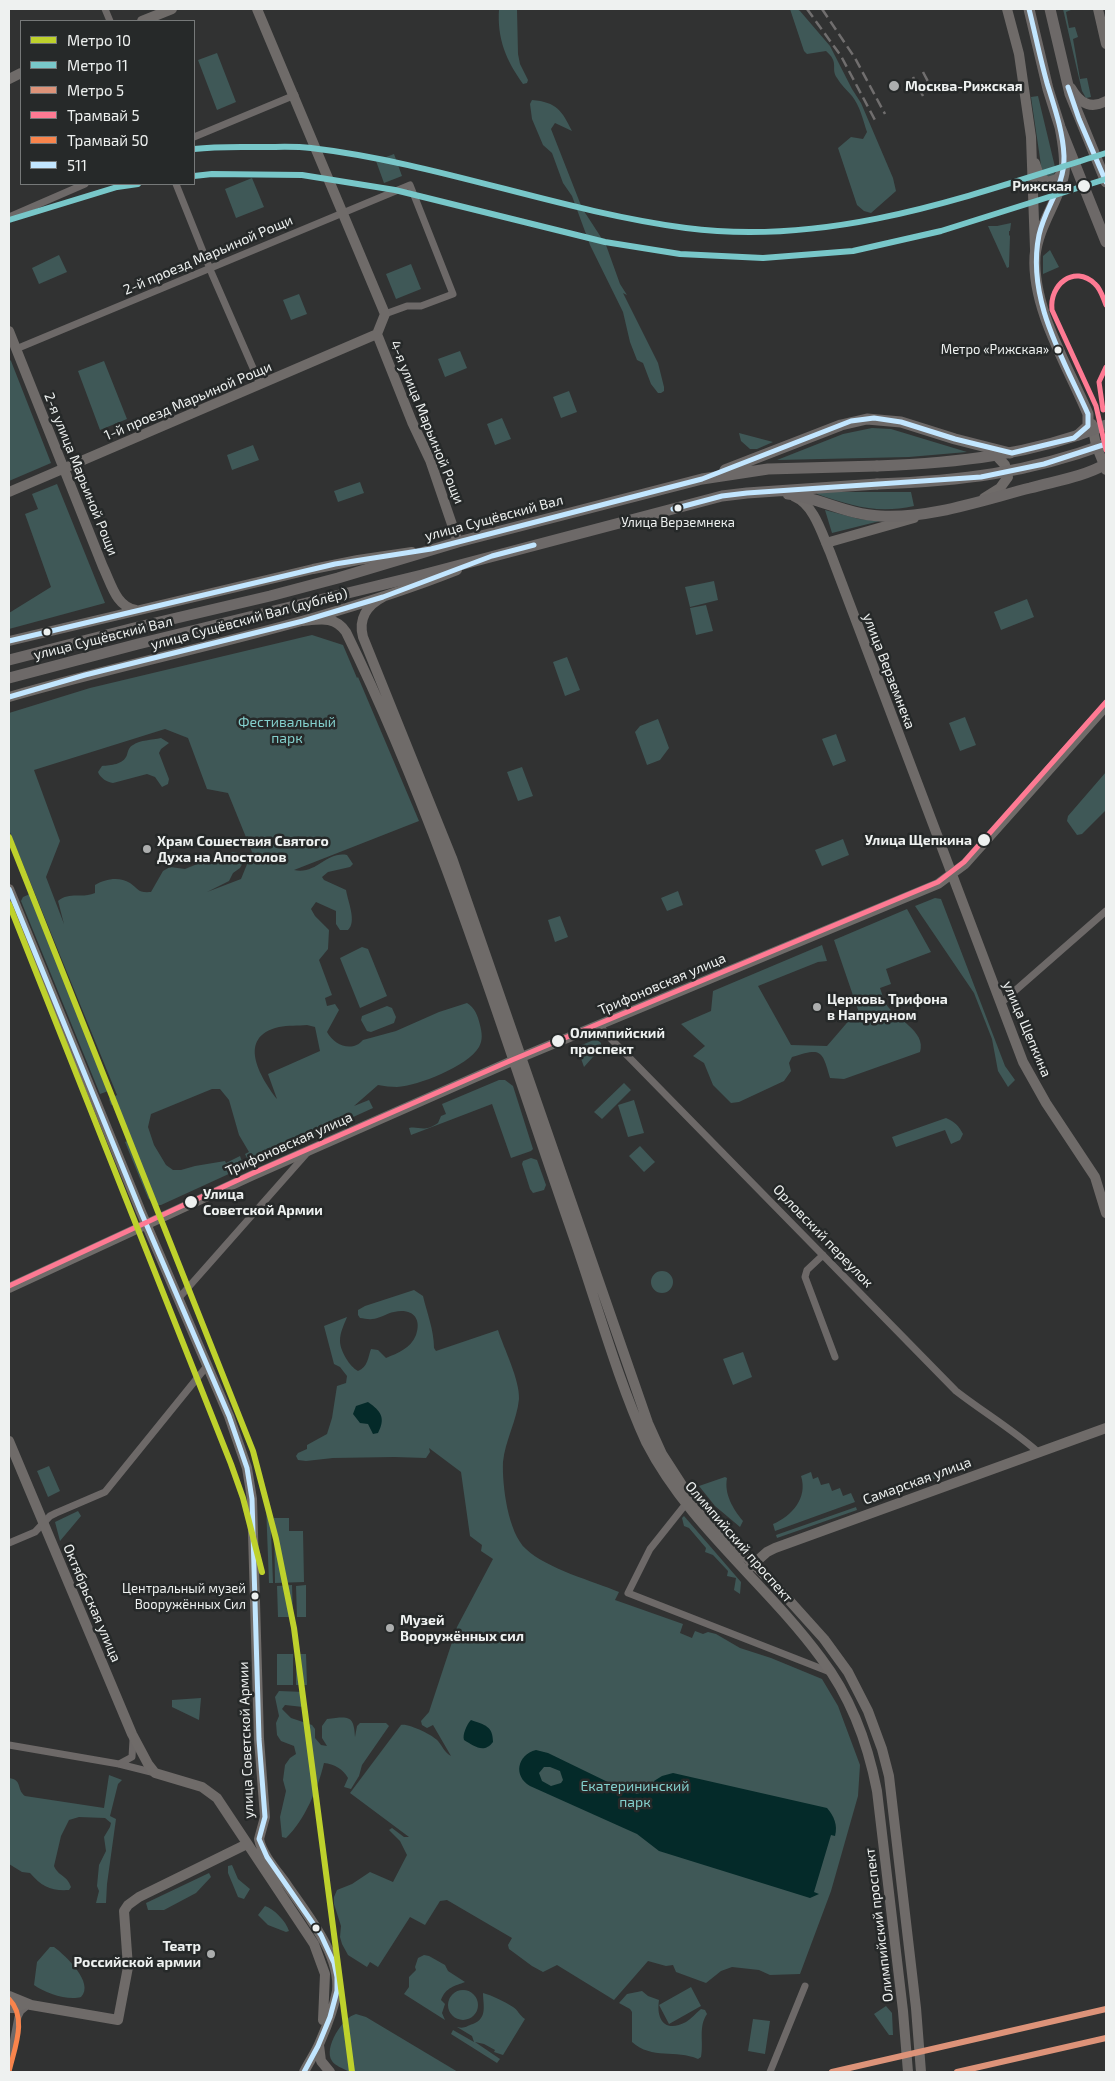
<!DOCTYPE html>
<html>
<head>
<meta charset="utf-8">
<style>
  body { margin:0 }
  #map { position:relative; width:1115px; height:2081px; overflow:hidden; background:#313232; font-family:"Exo 2",sans-serif }
  canvas { display:block }
  .frame { position:absolute; inset:0; border:10px solid #eef1f0; pointer-events:none }
  .legend { position:absolute; left:20px; top:20px; width:175px; height:165px; box-sizing:border-box; background:#262929; border:1px solid #767979; margin:0; padding:6px 9px; list-style:none; font-size:15px; color:#eef1f0 }
  .legend li { display:flex; align-items:center; gap:10px; height:25px }
  .legend b { width:25px; border:1px solid #767979 }
</style>
</head>
<body>
<div id="map">
<canvas width="1115" height="2081"></canvas>
<div class="frame"></div>
<ul class="legend">
<li><b style="height:6px;background:#bed12c"></b>Метро 10</li>
<li><b style="height:6px;background:#78c7c9"></b>Метро 11</li>
<li><b style="height:6px;background:#dd9379"></b>Метро 5</li>
<li><b style="height:6px;background:#fe7a93"></b>Трамвай 5</li>
<li><b style="height:6px;background:#f8844c"></b>Трамвай 50</li>
<li><b style="height:6px;background:#c2e6ff"></b>511</li>
</ul>
</div>
<script>
const ctx = document.querySelector('canvas').getContext('2d');
ctx.lineJoin = 'round';
function paint(path, color) { ctx.fillStyle = color; ctx.fill(path, 'evenodd'); }
function trace(path, color, width, dash) { ctx.strokeStyle = color; ctx.lineWidth = width; ctx.lineCap = dash ? 'butt' : 'round'; ctx.setLineDash(dash || []); ctx.stroke(path); }
function drawText(font, color, halo, rows, align = 'center') {
  ctx.font = font + ' "Exo 2",sans-serif'; ctx.lineWidth = 5; ctx.setLineDash([]); ctx.textBaseline = 'middle'; ctx.strokeStyle = halo; ctx.fillStyle = color; for (const [text, x, y, turn = 0] of rows) {
    ctx.save(); ctx.translate(x, y); ctx.rotate((+turn || 0) * Math.PI / 180); ctx.textAlign = isNaN(turn) ? turn : align; if (halo) ctx.strokeText(text, 0, 0); ctx.fillText(text, 0, 0); ctx.restore();
  }
}
paint(new Path2D(`
  M499,9H517L518,54L520,64L528,80L527,83L523,84C506,60 497,39 499,9Z
  M790,9H797L800,11L830,46L852,89L861,103L893,178L896,191L871,213L864,211L857,205L838,148L851,137L863,139L867,132C863,120 860,106 852,96C847,90 841,85 837,78C830,68 840,63 826,51L807,54L804,51Z
  M1063,9H1071V10L1066,12L1069,28L1075,27L1078,37L1073,39L1080,79L1087,78L1091,97L1086,98L1082,91Z
  M217,53L236,102L217,110L198,60Z
  M1038,96L1055,167L1054,176L1048,178L1042,172L1031,97Z
  M532,100C557,102 562,111 572,131L555,123L551,129L582,208L606,245L620,284L627,295L623,293L658,363L664,387V391L661,393H658L651,384L643,363L637,360L630,342L623,312L590,245L572,196L563,183L552,153L543,145L532,119L530,104Z
  M394,154L402,176L384,183L376,161Z
  M252,178L264,207L236,218L225,189Z
  M1011,223L1010,231H1009V235L1010,236L1009,267L1007,268L988,226H997Z
  M1050,250L1059,267L1043,274V256Z
  M59,255L67,272L39,284L32,268Z
  M411,264L421,289L396,299L386,274Z
  M299,294L307,314L291,320L283,300Z
  M460,351L467,368L445,377L438,359Z
  M9,359L11,361L51,463L9,481Z
  M104,361L127,419L100,430L78,371Z
  M569,391L577,412L561,418L553,397Z
  M502,418L511,439L495,445L487,424Z
  M872,428L891,429L967,452L909,457L777,460L843,434Z
  M739,433L773,442L757,449H750L741,441Z
  M253,445L259,460L232,470L227,455Z
  M360,482L364,493L338,502L334,491Z
  M57,484L105,603L9,629V613L51,587L25,514L38,509L32,494Z
  M817,492H911L914,506C877,514 852,506 817,494Z
  M825,510L859,519L880,521L832,533Z
  M714,581L718,600L690,607L685,587Z
  M1027,599L1034,617L1001,630L994,612Z
  M706,605L713,631L696,635L690,608Z
  M312,635L343,645L357,678L358,677L419,821L294,870C317,875 326,851 347,855L353,864L350,867L328,872L322,877L324,880L346,890C348,902 357,922 348,930H340L336,924V911L316,902L311,909L315,916L329,930L328,949L319,960L332,995L325,998L327,1006L335,1004L339,1010L327,1032C334,1045 352,1053 363,1040L396,1031L439,1012L467,1003C475,1008 478,1016 480,1025C482,1033 483,1040 479,1047C468,1066 418,1086 397,1087C391,1087 384,1086 378,1085L354,1106L369,1100L373,1108L250,1164L245,1154L249,1152L239,1135L229,1100L220,1089H212L151,1114L148,1127L154,1145L166,1165L173,1170H181L195,1166L225,1161L226,1163L240,1156L244,1167L161,1205H154L148,1198L125,1142L129,1140L115,1104L111,1105L109,1099L117,1095L9,830V713L90,688ZM165,729L188,738L207,789L228,793L252,852L241,879L207,892L229,881L233,873L240,868L244,861L241,854L234,852L212,858L185,869L170,867L163,871L151,892C137,893 139,889 130,883C119,876 105,879 95,885V893C82,899 70,891 58,901L64,924L46,877L60,841L34,770ZM307,1025L315,1027L320,1051L268,1074L277,1099C260,1077 236,1037 279,1027C288,1025 298,1026 307,1025Z
  M567,657L580,690L565,696L553,662Z
  M965,717L976,745L960,751L949,723Z
  M658,719L669,748L660,760L647,765L635,732L640,726Z
  M836,734L846,761L833,766L822,739Z
  M161,738L169,743L161,749L159,753L169,779L168,784L162,787L155,777L147,774L113,783C107,782 100,778 98,772L102,766C111,765 123,765 127,755C128,751 129,747 133,745C140,740 152,740 161,738Z
  M522,767L533,796L518,801L507,772Z
  M1106,772V810L1082,834L1077,835L1067,821L1068,816Z
  M843,839L849,855L822,866L815,850Z
  M678,891L683,905L667,911L661,898Z
  M30,894L111,1090L100,1094L21,901L23,897Z
  M935,898L941,899L1005,1066L1015,1080L1008,1087L998,1071L992,1039L974,993L915,906Z
  M907,909L931,952L886,969L891,984L880,988C882,993 883,999 886,1004C894,1018 927,1031 920,1052L844,1079L830,1078C822,1049 821,1048 792,1057L789,1063L791,1071L784,1081L739,1102L731,1103L713,1085L704,1063L693,1056L705,1046L681,1024L711,1011L713,991L822,945L827,961L818,962L758,986L791,1045L827,1046L858,1010L834,940Z
  M560,916L568,937L555,942L548,920Z
  M362,947L368,949L387,996L360,1008L340,958Z
  M387,1006L392,1008L396,1017L394,1023L371,1032L367,1031L361,1020L362,1016Z
  M596,1039L601,1043V1048L584,1067L577,1047Z
  M499,1080H505L513,1086L533,1149L531,1151L511,1158L492,1104L411,1135L409,1128C420,1126 423,1133 438,1123L441,1116L446,1114L442,1104Z
  M624,1083L631,1090L602,1119L594,1112Z
  M634,1100L644,1133L628,1137L618,1105Z
  M946,1118C955,1122 959,1126 963,1134L960,1140L951,1144L945,1130L896,1147L892,1137Z
  M640,1146L655,1162L644,1172L629,1156Z
  M531,1158L537,1160L546,1185L544,1190L533,1193L530,1189L522,1164L523,1161Z
  M651 1282a11 11 0 1 1 22 0a11 11 0 1 1-22 0Z
  M414,1290L423,1296C427,1313 434,1330 434,1348L436,1351L498,1330C504,1349 520,1380 519,1399C517,1420 505,1441 503,1462C502,1485 508,1533 526,1549C547,1569 593,1581 619,1592L615,1600L683,1624L680,1633L692,1638L695,1631L703,1634L708,1632L716,1634L740,1648L771,1658L822,1679L838,1706L860,1765L858,1796L831,1891L800,1974L770,1975L759,1970L732,1967L721,1971L706,1983L676,1972L673,1965L666,1966L648,1961L614,2000L557,1965L543,1972L532,1966L509,1949L508,1945L512,1938L447,1900L440,1901L425,1925L410,1917L378,1967L370,1962L367,1967L348,1955L342,1944L340,1937L341,1926L334,1904V1897L337,1890L352,1884L370,1872L393,1882L407,1855L400,1841L389,1830L392,1828L404,1837H409L350,1793L401,1725C408,1723 433,1735 438,1741C443,1747 444,1752 451,1756L433,1725L427,1728L422,1725L421,1721L429,1712L457,1627L493,1559L481,1551L482,1545L470,1536L461,1472L429,1448L430,1452L426,1458L394,1457L333,1458L306,1461L298,1460L296,1456L298,1453L307,1449V1445L327,1434L332,1418L337,1386L346,1383L347,1376L340,1367L334,1364L324,1326L347,1317C344,1325 340,1332 340,1341C340,1351 350,1367 358,1371C368,1367 368,1357 371,1349L378,1350L386,1358C398,1353 411,1348 416,1335C422,1318 412,1308 394,1312C387,1313 379,1319 372,1319C369,1320 364,1318 360,1318L358,1315V1310L365,1306Z
  M743,1352L752,1377L733,1385L723,1359Z
  M964,1463L966,1467L907,1489L905,1485Z
  M49,1466L60,1491L48,1497L37,1471Z
  M811,1472L813,1479L818,1477L821,1485L829,1483L832,1491L840,1488L843,1496L851,1493L855,1502L775,1531L773,1524C792,1516 808,1498 801,1476Z
  M725,1477L727,1478C724,1494 733,1509 743,1521L740,1527L715,1506L699,1486Z
  M266,1505H270L273,1583H269Z
  M856,1507L857,1510L777,1538L776,1535Z
  M78,1511L81,1516L60,1541L55,1522Z
  M684,1516L741,1582L740,1594L734,1590L736,1578L727,1576L728,1571L713,1555L705,1552L706,1548L689,1528L684,1526L682,1518Z
  M274,1518H289V1531H303L304,1582L275,1583Z
  M292,1585L293,1617H278L277,1586Z
  M306,1585V1617H297L296,1586Z
  M277,1654H293V1685H277Z
  M296,1654H306L307,1685H296Z
  M279,1691L304,1692L306,1699L303,1707L285,1705L282,1709L291,1718L312,1725L315,1729V1738L321,1745L327,1746L322,1738V1726L327,1719C349,1716 354,1715 355,1737L357,1726L360,1723H386L389,1726L362,1765L359,1776L351,1789L344,1787L348,1778C343,1769 334,1764 324,1763C318,1788 305,1820 286,1838L282,1837L280,1817L286,1791L283,1780L285,1765L290,1758L296,1754L294,1746L281,1741L277,1735L276,1723L279,1716L275,1697Z
  M201,1698L199,1720L172,1707V1700Z
  M109,1775L122,1780L118,1784L110,1816L116,1819L107,1884L106,1903H96L99,1891L97,1886L99,1865L106,1851L104,1837L110,1827L111,1823L105,1818L79,1817L69,1820L61,1836L54,1866C58,1876 67,1875 71,1887L69,1890C51,1891 42,1887 30,1873L22,1872L9,1864V1778C23,1780 16,1789 25,1796L104,1808Z
  M232,1865L238,1879L250,1889L244,1899L238,1897L228,1873V1866Z
  M209,1873L211,1877L196,1893L164,1910H148L146,1903Z
  M265,1906C274,1909 286,1921 289,1931L286,1932L268,1925L258,1915Z
  M50,1947H54C65,1955 95,1983 81,1997C68,2001 45,1993 34,1985L37,1962Z
  M424,1955L429,1956L445,1965L448,1971L465,1982C455,1986 446,1987 441,2000L445,2004L442,2013L445,2020L404,1994L409,1987V1977L416,1970L415,1967L418,1958Z
  M691,1987L701,2006L669,2024L659,2005Z
  M448 2005a15 15 0 1 1 30 0a15 15 0 1 1-30 0Z
  M642,1991L648,1996L659,2000C656,2020 665,2033 686,2022C691,2019 696,2013 701,2009L705,2010L707,2014C698,2027 704,2042 701,2057L698,2059C676,2049 652,2060 632,2042V2012L630,2009L619,2003L627,1994Z
  M483,1993C493,1996 504,2001 513,2007C518,2010 519,2015 525,2019L503,2055L494,2052L495,2050L484,2044L475,2042L500,2059L497,2063L451,2034L453,2030L474,2042L472,2036L457,2027C465,2029 466,2026 473,2024C488,2018 483,2005 483,1993Z
  M886,2006L892,2013L893,2035H889L874,2014Z
  M356,2014L366,2017L458,2072H349C343,2068 335,2066 332,2061C323,2048 343,2017 356,2014Z
  M753,2019L770,2021L765,2054L748,2051Z`), '#3f5857');
paint(new Path2D(`
  M368,1402C381,1411 386,1418 378,1433L373,1434L368,1424L360,1423L353,1414L356,1406Z
  M471,1720C485,1725 493,1726 493,1742C484,1754 474,1746 464,1740C462,1735 467,1724 471,1720Z
  M536,1750L548,1753L616,1786L635,1791L636,1794L643,1792L642,1789L650,1785L652,1787L655,1784L654,1781L662,1776L673,1773L827,1808C834,1816 838,1825 835,1836L831,1835L814,1892L819,1894L810,1898L659,1851L637,1834L530,1786C513,1776 517,1755 536,1750ZM544,1767H550L560,1771L563,1780L561,1783L551,1786L542,1781L539,1773Z`), '#042a29');
trace(new Path2D(`
  M105,9L110,21
  M194,137L295,95
  M176,184L212,274L260,384
  M9,217L85,184
  M16,349L410,185L453,294L421,306H407L385,314
  M1001,1003L1106,911
  M600,1024L605,1033L615,1043L956,1391C983,1412 1012,1429 1038,1452
  M823,1255L807,1270L805,1277L835,1357
  M178,1299L307,1153
  M685,1505L650,1549L628,1593L830,1672
  M9,1543L35,1532L50,1516L56,1513L105,1492L207,1366
  M9,1745L119,1764L155,1773
  M119,1764L132,1757L133,1740
  M9,2064L18,2017L21,2011L27,2006
  M770,2072L805,1986`), '#6d6968', 7);
trace(new Path2D(`
  M257,9L385,314L377,334L412,422L430,460L458,542
  M1007,9L1019,54L1031,137L1035,249
  M1098,9L1106,44
  M142,21L172,9
  M9,79L21,73
  M1071,88C1079,102 1090,110 1106,101
  M1035,163L1039,175L1047,182L1057,179L1063,171
  M9,331L103,567C111,583 116,607 136,610
  M1092,424L1096,445L1106,470
  M9,492L377,334
  M795,497C814,505 822,534 830,552L1023,1062L1046,1103L1095,1177L1106,1213
  M984,498L1000,488L1008,477L1005,465L993,452
  M826,543L914,518
  M383,597C367,605 358,619 363,637L452,858L648,1423L662,1454L691,1499L717,1529L779,1589L824,1639L848,1672L868,1711L882,1749L889,1776L916,2008L921,2072
  M303,621C321,619 335,616 346,632C441,826 503,1034 574,1238C597,1304 617,1378 646,1442C689,1526 766,1583 821,1658C850,1696 868,1744 877,1791L903,2011L908,2072
  M9,641L313,569L358,560L412,552
  M9,697C158,654 313,627 457,570
  M9,889L141,1212L229,1416L247,1468L252,1499L259,1739L265,1817L259,1839C262,1855 278,1872 287,1885C306,1913 341,1955 337,1991C334,2008 327,2026 320,2042C316,2052 309,2062 304,2072
  M9,1288L251,1176L512,1061L938,884L965,864L1106,706
  M9,1441L132,1734L148,1764L155,1773L202,1787L217,1798L314,1944L325,1974L323,2020
  M749,1568L767,1552L775,1548L1106,1428
  M9,1996L31,2005L118,2020L128,1967L124,1911L128,1905L139,1897L247,1844
  M9,2008H15L26,2003
  M319,2045L321,2061L330,2072`), '#6f6b69', 10);
trace(new Path2D(`
  M1029,9L1048,89L1060,127L1106,242
  M1050,9L1070,94L1106,182
  M1060,127C1063,142 1066,158 1064,173C1059,201 1038,225 1035,256C1032,309 1068,366 1088,414V426L1078,435
  M725,470L841,425L867,419L901,422L955,439L1010,453
  M788,494C820,498 848,515 880,516C929,519 983,500 1030,488C1055,481 1083,477 1106,464
  M9,660L134,628L270,596L338,578L458,542L702,479L768,469L877,466
  M9,678L138,644L422,575L722,496L747,493L877,484`), '#6d6968', 11);
trace(new Path2D(`
  M807,9L841,56L875,120
  M822,9L855,58L885,114
  M923,72L933,91
  M913,77L923,96`), '#706e6e', 2.5, [10, 5]);
trace(new Path2D(`
  M877,466C957,463 1031,455 1106,425
  M877,484C961,481 1027,473 1106,444`), '#6d6968', 11);
trace(new Path2D(`
  M1068,87L1079,119L1106,182
  M673,509L722,496L747,493L981,477L1044,464L1106,444
  M9,641L335,564L431,549L702,479L851,421L874,418L901,422L955,439L1012,453L1074,438L1088,426V414C1063,358 1026,299 1039,235C1045,207 1065,186 1064,156C1063,131 1054,106 1047,83C1040,58 1035,33 1029,9
  M9,697L85,675L303,621L383,597L492,556L534,545
  M9,889L141,1212L229,1416L247,1468L252,1499L259,1739L265,1817L259,1839L267,1857L321,1935L334,1963L337,1977V1991L330,2017L318,2046L304,2072`), '#c2e6ff', 5);
trace(new Path2D(`
  M1106,305C1103,298 1101,289 1095,284C1074,264 1049,285 1052,310L1096,406L1106,450
  M1103,410L1099,382L1106,367
  M9,1286L251,1174L512,1060L938,882L964,862L1106,702`), '#fe7a93', 5);
trace(new Path2D(`
  M9,1999C28,2018 14,2049 9,2072`), '#f8844c', 5);
trace(new Path2D(`
  M9,837L253,1451L276,1539L294,1628L352,2072
  M9,904L231,1464L243,1498L262,1572`), '#bed12c', 6);
trace(new Path2D(`
  M194,149C218,146 240,147 264,147C279,147 295,146 311,148C438,163 559,211 686,228C833,247 968,196 1106,153
  M194,176L212,174L302,175L395,190L605,242L680,254L763,258L853,251L941,231L1106,179
  M9,220L117,187L138,184`), '#78c7c9', 6);
trace(new Path2D(`
  M832,2072L1106,2009
  M957,2072L1106,2038`), '#dd9379', 6);
for (const [x, y, r, color] of [
  [894,86,6,"#acaeae"],
  [1084,186,7,"#eef1f0"],
  [1058,350,4.5,"#eef1f0"],
  [678,508,4.5,"#eef1f0"],
  [47,632,4.5,"#eef1f0"],
  [984,840,7,"#eef1f0"],
  [147,849,5,"#acaeae"],
  [817,1007,5,"#acaeae"],
  [558,1041,7,"#eef1f0"],
  [191,1202,7,"#eef1f0"],
  [255,1596,4.5,"#eef1f0"],
  [390,1628,5,"#acaeae"],
  [316,1928,4.5,"#eef1f0"],
  [211,1954,5,"#acaeae"]
]) { const dot = new Path2D(); dot.arc(x, y, r, 0, 2 * Math.PI); ctx.fillStyle = color; ctx.fill(dot); trace(dot, '#262929', 2); }
drawText('13px', '#eef1f0', '#262929', [
  ["Метро «Рижская»",1049,350],
  ["Улица Верземнека",678,523,"center"],
  ["Центральный музей",246,1589],
  ["Вооружённых Сил",246,1605]
], 'right');
drawText('bold 14px', '#eef1f0', '#262929', [
  ["Москва-Рижская",905,86],
  ["Храм Сошествия Святого",157,841],
  ["Духа на Апостолов",157,857],
  ["Церковь Трифона",827,999],
  ["в Напрудном",827,1015],
  ["Музей",400,1620],
  ["Вооружённых сил",400,1636],
  ["Театр",201,1946,"right"],
  ["Российской армии",201,1962,"right"]
], 'left');
drawText('bold 14px', '#eef1f0', '#262929', [
  ["Рижская",1072,186],
  ["Улица Щепкина",972,840],
  ["Олимпийский",570,1033,"left"],
  ["проспект",570,1049,"left"],
  ["Улица",203,1194,"left"],
  ["Советской Армии",203,1210,"left"]
], 'right');
drawText('14px', '#eef1f0', '#262929', [
  ["2-й проезд Марьиной Рощи",208,255,-23],
  ["1-й проезд Марьиной Рощи",188,401,-23],
  ["4-я улица Марьиной Рощи",427,422,68],
  ["2-я улица Марьиной Рощи",81,474,68],
  ["улица Сущёвский Вал",494,518,-15],
  ["улица Сущёвский Вал (дублёр)",249,619,-15],
  ["улица Сущёвский Вал",103,638,-14],
  ["улица Верземнека",889,671,69],
  ["Трифоновская улица",662,984,-23],
  ["улица Щепкина",1027,1029,67],
  ["Трифоновская улица",289,1144,-24],
  ["Орловский переулок",823,1236,46],
  ["Самарская улица",917,1481,-20],
  ["Олимпийский проспект",739,1542,49],
  ["Октябрьская улица",92,1603,67],
  ["улица Советской Армии",246,1740,-92],
  ["Олимпийский проспект",879,1925,-97]
]);
drawText('14px', '#84d0cd', '#262929', [
  ["Фестивальный",287,722],
  ["парк",287,738],
  ["Екатерининский",635,1786],
  ["парк",635,1802]
]);
</script>
</body>
</html>
